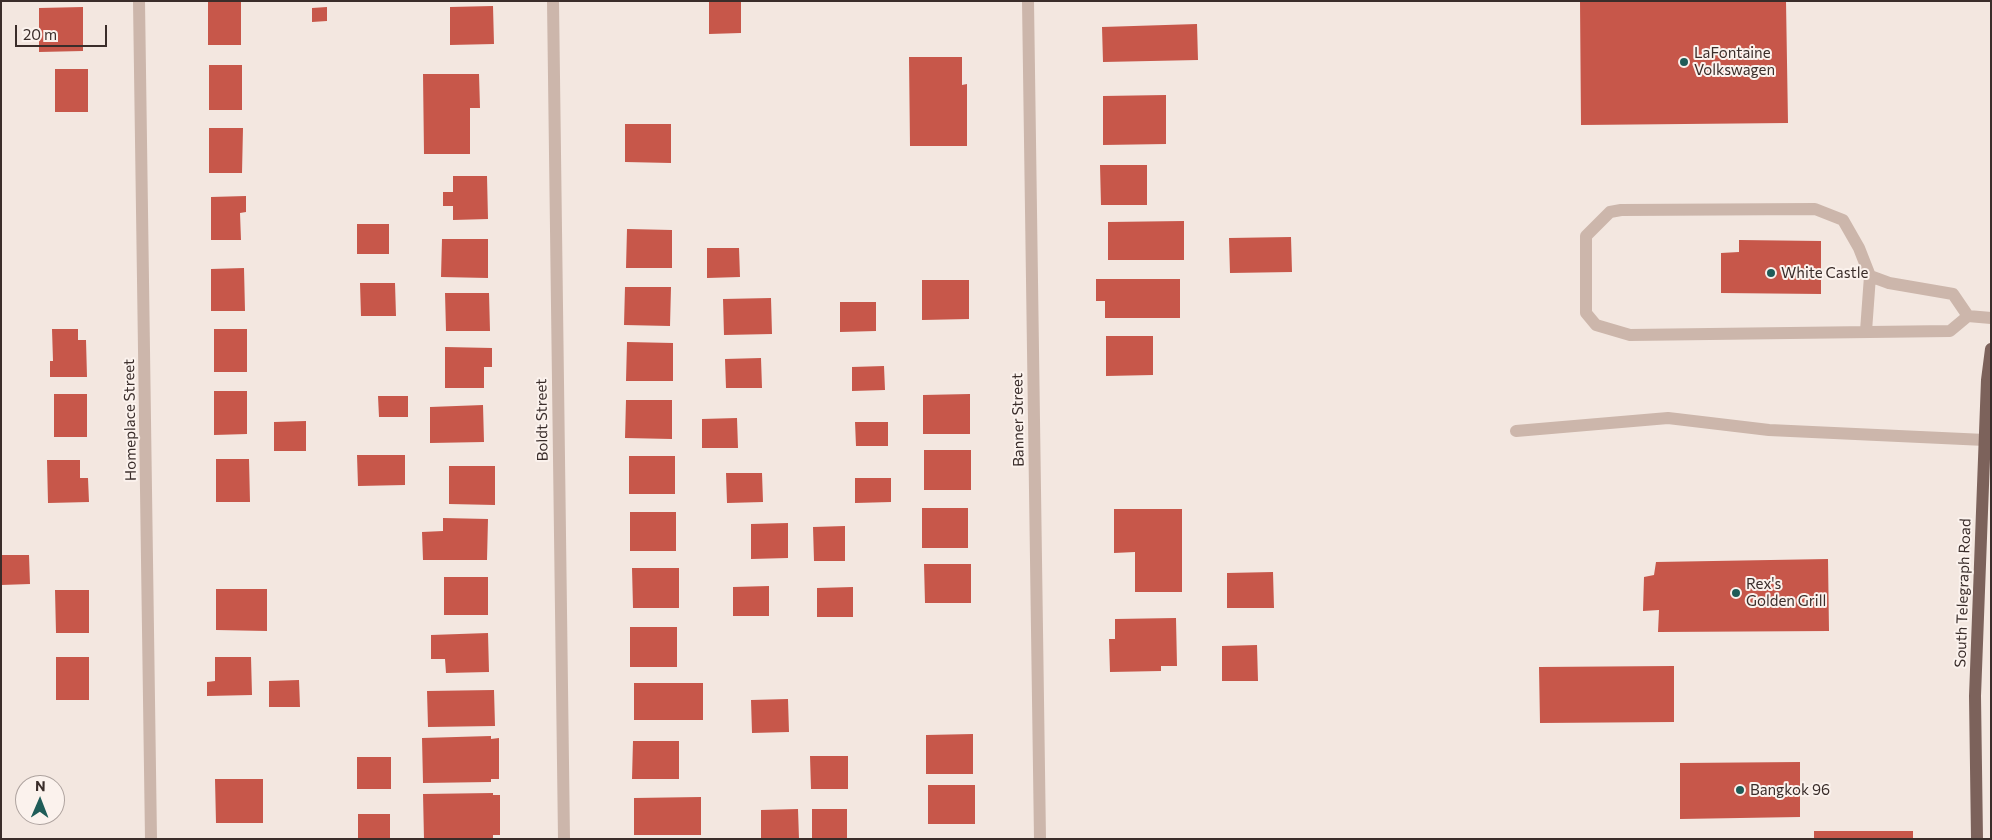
<!DOCTYPE html>
<html>
<head>
<meta charset="utf-8">
<style>
  body { margin:0 }
  #map { position:relative; width:1992px; height:840px; overflow:hidden; background:#f3e7e0; font-family:Commissioner,sans-serif }
  canvas { display:block }
  .frame { position:absolute; inset:0; border:2px solid #3a2d2a; pointer-events:none }
  .north { position:absolute; left:15px; top:775px; width:50px; height:50px; box-sizing:border-box; background:#fbf2ed; border:1px solid #aea39f; border-radius:50%; rotate:1deg; font-size:14px; font-weight:700; line-height:20px; text-align:center; color:#3a2d2a }
  .north::after { content:''; display:block; margin:auto; width:18px; height:22px; background:#1f5c58; clip-path:polygon(50% 0,100% 100%,50% 72%,0 100%) }
  .scale { position:absolute; left:15px; top:25px; width:92px; height:22px; box-sizing:border-box; border:2px solid #3a2d2a; border-top:0; padding-left:6px; font-size:15px; line-height:18px; white-space:nowrap; color:#3a2d2a; -webkit-text-stroke:4px #fbf2ed; paint-order:stroke }
</style>
</head>
<body>
<div id="map">
<canvas width="1992" height="840"></canvas>
<div class="frame"></div>
<div class="north">N</div>
<div class="scale">20 m</div>
</div>
<script>
const ctx = document.querySelector('canvas').getContext('2d');
ctx.lineJoin = 'round';
function paint(path, color) { ctx.fillStyle = color; ctx.fill(path, 'evenodd'); }
function trace(path, color, width, dash) { ctx.strokeStyle = color; ctx.lineWidth = width; ctx.lineCap = dash ? 'butt' : 'round'; ctx.setLineDash(dash || []); ctx.stroke(path); }
function drawText(font, color, halo, rows, align = 'center') {
  ctx.font = font + ' Commissioner,sans-serif'; ctx.lineWidth = 4; ctx.setLineDash([]); ctx.textBaseline = 'middle'; ctx.strokeStyle = halo; ctx.fillStyle = color; for (const [text, x, y, turn = 0] of rows) {
    ctx.save(); ctx.translate(x, y); ctx.rotate((+turn || 0) * Math.PI / 180); ctx.textAlign = isNaN(turn) ? turn : align; if (halo) ctx.strokeText(text, 0, 0); ctx.fillText(text, 0, 0); ctx.restore();
  }
}
paint(new Path2D(`
  M208,1H241V45H208Z
  M709,1H741V33L709,34Z
  M1580,1H1786L1788,123L1581,125Z
  M493,6L494,44L450,45V7Z
  M83,7V51L39,52V8Z
  M327,7V21L312,22V8Z
  M1197,24L1198,60L1103,62L1102,27Z
  M909,57H962V85L967,84V146H910Z
  M209,65H242V110H209Z
  M55,69H88V112H55Z
  M423,74H479L480,108H470V154H424Z
  M1166,95V144L1103,145V96Z
  M625,124H671V163L625,162Z
  M209,128H243L242,173H209Z
  M1100,165H1147V205H1101Z
  M453,176H487L488,219L453,220V206H443V192H453Z
  M246,196V212L240,213L241,240H211V197Z
  M1184,221V260H1108V222Z
  M357,224H389V254H357Z
  M627,229L672,230V268H626Z
  M1291,237L1292,272L1230,273L1229,238Z
  M442,239H488V278L441,277Z
  M1739,240L1821,241V294L1721,293V253L1739,252Z
  M707,248H739L740,277L707,278Z
  M244,268L245,311H211V269Z
  M1096,279H1180V318H1105V301H1096Z
  M922,280H969V319L922,320Z
  M360,283H395L396,316H361Z
  M625,287H671L670,326L624,325Z
  M445,293H489L490,331H446Z
  M771,298L772,334L724,335L723,299Z
  M840,302H876V331L840,332Z
  M52,329H78V340H86L87,377H50V361H53Z
  M214,329H247V372H214Z
  M1106,336H1153V375L1106,376Z
  M627,342L673,343V381H626Z
  M445,347L492,348V367H484V388H445Z
  M761,358L762,388H726L725,359Z
  M884,366L885,390L852,391V367Z
  M214,391H247V434L214,435Z
  M54,394H87V437H54Z
  M970,394V434H923V395Z
  M378,396H408V417H379Z
  M626,400H672V439L625,438Z
  M483,405L484,442L430,443V407Z
  M737,418L738,448H702V419Z
  M306,421V451H274V422Z
  M855,422H888V446H856Z
  M924,450H971V490H924Z
  M357,455H405V485L358,486Z
  M629,456H675V494H629Z
  M216,459H249L250,502H216Z
  M47,460H80V478H88L89,502L48,503Z
  M449,466H495V505L449,504Z
  M726,473H762L763,502L727,503Z
  M855,478H891V502L855,503Z
  M922,508H968V548H922Z
  M1114,509H1182V592H1135V552L1114,553Z
  M630,512H676V551H630Z
  M443,518L488,519L487,560H423L422,532L443,531Z
  M788,523V558L751,559V524Z
  M845,526V561H814L813,527Z
  M1,555H29L30,584L1,585Z
  M1828,559L1829,631L1658,632L1659,610L1643,611L1644,577L1654,575L1656,562Z
  M924,564H971V603H925Z
  M632,568H679V608H633Z
  M1273,572L1274,608H1227V573Z
  M444,577H488V615H444Z
  M769,586V616H733V587Z
  M853,587V617H817V588Z
  M216,589H267V631L216,630Z
  M55,590H89V633H56Z
  M1176,618L1177,666H1161V671L1110,672L1109,639H1115V619Z
  M630,627H677V667H630Z
  M488,633L489,672L446,673L445,659H431V635Z
  M1257,645L1258,681H1222V646Z
  M56,657H89V700H56Z
  M215,657H251L252,695L207,696V682L215,681Z
  M1674,666V722L1540,723L1539,667Z
  M299,680L300,707H269V681Z
  M634,683H703V720H634Z
  M494,690L495,726L428,727L427,691Z
  M788,699L789,732L752,733L751,700Z
  M973,734V774H926V735Z
  M491,736V739L499,738V779H491V782L423,783L422,738Z
  M633,741H679V779H632Z
  M810,756H848V789H811Z
  M357,757H391V789H357Z
  M1800,762V817L1680,819V763Z
  M215,779H263V823H216Z
  M928,785H975V824H928Z
  M493,793V795H500V835H493V838L424,839L423,794Z
  M701,797V835H634V798Z
  M798,809L799,839H761V810Z
  M812,809H847V839H812Z
  M358,814H390V839H358Z
  M1814,831H1913V839H1814Z`), '#c7574a');
trace(new Path2D(`
  M139,1L151,839
  M553,1L564,839
  M1028,1L1040,839
  M1870,276L1889,283L1953,294L1968,316
  M1866,331L1870,276L1859,248L1843,220L1815,209L1621,210L1610,212L1586,236V313L1596,325L1630,335L1950,331L1968,316L1991,318
  M1516,431L1668,418L1769,430L1985,440`), '#ccb6ab', 12);
trace(new Path2D(`
  M1977,839L1975,696L1987,380L1991,349`), '#7c625b', 12);
for (const [x, y, r, color] of [
  [1684,62,5,"#1f5c58"],
  [1771,273,5,"#1f5c58"],
  [1736,593,5,"#1f5c58"],
  [1740,790,5,"#1f5c58"]
]) { const dot = new Path2D(); dot.arc(x, y, r, 0, 2 * Math.PI); ctx.fillStyle = color; ctx.fill(dot); trace(dot, '#fbf2ed', 2); }
drawText('15px', '#3a2d2a', '#fbf2ed', [
  ["LaFontaine",1694,53],
  ["Volkswagen",1694,70],
  ["White Castle",1781,273],
  ["Rex's",1746,584],
  ["Golden Grill",1746,601],
  ["Bangkok 96",1750,790]
], 'left');
drawText('15px', '#3a2d2a', '#fbf2ed', [
  ["Homeplace Street",130,420,-91],
  ["Boldt Street",542,420,-91],
  ["Banner Street",1018,420,-91],
  ["South Telegraph Road",1963,593,-88]
]);
</script>
</body>
</html>
